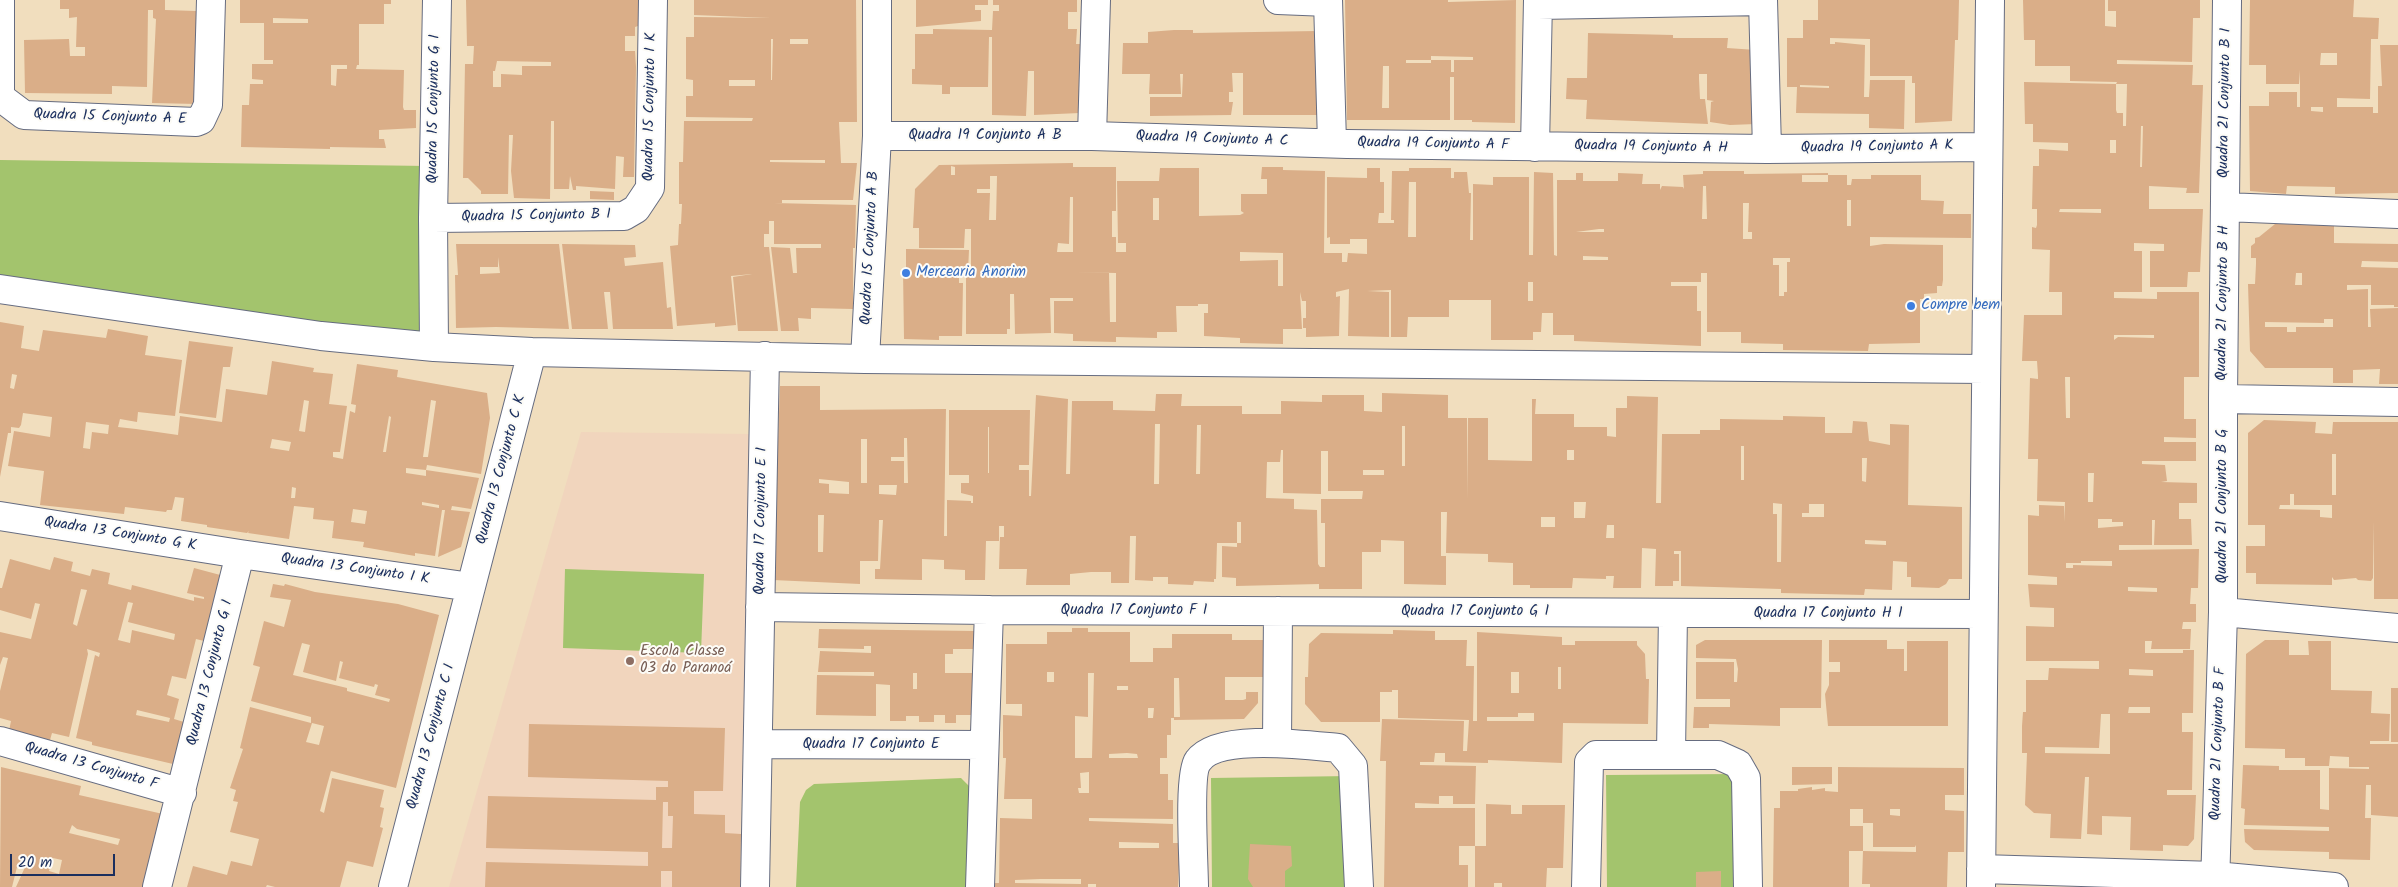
<!DOCTYPE html>
<html>
<head>
<meta charset="utf-8">
<style>
  body { margin:0 }
  #map { position:relative; width:2398px; height:887px; overflow:hidden; background:#f1debe; font-family:Kalam,sans-serif }
  canvas { display:block }
  .scale { position:absolute; left:10px; top:854px; width:105px; height:22px; box-sizing:border-box; border:2px solid #1b2f5e; border-top:0; padding-left:6px; font-size:15px; line-height:18px; white-space:nowrap; color:#1b2f5e; -webkit-text-stroke:4px #fdfcf7; paint-order:stroke }
</style>
</head>
<body>
<div id="map">
<canvas width="2398" height="887"></canvas>
<div class="scale">20 m</div>
</div>
<script>
const ctx = document.querySelector('canvas').getContext('2d');
ctx.lineJoin = 'round';
function paint(path, color) { ctx.fillStyle = color; ctx.fill(path, 'evenodd'); }
function trace(path, color, width, dash) { ctx.strokeStyle = color; ctx.lineWidth = width; ctx.lineCap = dash ? 'butt' : 'round'; ctx.setLineDash(dash || []); ctx.stroke(path); }
function drawText(font, color, halo, rows, align = 'center') {
  ctx.font = font + ' Kalam,sans-serif'; ctx.lineWidth = 4; ctx.setLineDash([]); ctx.textBaseline = 'middle'; ctx.strokeStyle = halo; ctx.fillStyle = color; for (const [text, x, y, turn = 0] of rows) {
    ctx.save(); ctx.translate(x, y); ctx.rotate((+turn || 0) * Math.PI / 180); ctx.textAlign = isNaN(turn) ? turn : align; if (halo) ctx.strokeText(text, 0, 0); ctx.fillText(text, 0, 0); ctx.restore();
  }
}
paint(new Path2D(`
  M581,432L751,434L739,887H449Z`), '#f1d5bd');
paint(new Path2D(`
  M0,160L427,166L424,338L19,292L0,274Z
  M565,569L704,574L701,653L563,648Z
  M1735,774L1736,887H1607L1606,775Z
  M1351,776L1353,887H1212L1211,778Z
  M961,778L970,787L972,887H796L800,802L806,790L814,784Z`), '#a3c46d');
paint(new Path2D(`
  M60,0H165V10L196,11L197,104L152,103L156,19L153,18V10H148L147,87L112,86V94L25,93L24,40L69,39L70,56H85V47H76L77,17L69,18V9H60Z
  M240,0H391V4H384V24H359V65H357L356,69L404,70L403,107L404,110H416V128L379,130V139H384L386,148L330,147V149L241,147L242,105H249L250,84H263V80L252,79V64H273V60H264V23H240ZM273,18L308,19V23H273ZM331,65H347V69H337L336,86L331,85Z
  M466,0H638V26L635,27V36H625V51H635L636,67L634,177H623L624,157L616,156L615,189L576,186V190H573L570,176L569,189H554V121H551L550,199L514,198L511,171L513,135H509L508,194H481V191L468,178H463L465,64H473L474,46H467ZM497,61L551,62V66H522V75L501,74V87H493V71H495Z
  M694,0H856L857,122H839L841,163H857L853,200H782V203H774L856,205L855,248H853V309L811,308V319L798,318L799,331H781L771,247L790,248L793,273H797L796,248H821V244H774V221H769V234H764V247H769L778,331H738L733,277L752,274L731,276L736,325L715,327V323L677,326L670,246L678,245L679,224H681L682,204H679V162H683L684,121H752L753,118L686,117V96H693V80L686,79V37H694V17L771,18L694,15ZM771,39H773L772,80H771ZM790,39H808V44H790ZM729,80H755V86H729ZM770,160H825V163L770,162Z
  M916,0H988V5H975V10H981V21L916,27Z
  M993,0H1077V12H1068V29H1077L1076,44H1083L1080,113L1034,115V71H1028L1026,116L992,115V37H989L988,87H950V94H942V85L912,84V69H915V34H933V29L992,30L993,11H999V5H993Z
  M1345,0H1448V2L1516,0L1515,123L1472,122V120H1454V77H1450V120H1347ZM1431,56L1473,57V60H1454V72H1451V60H1431ZM1406,60H1431V63H1406ZM1383,66H1389V108H1382Z
  M1818,0H1959L1958,40H1955L1952,121L1915,123V83H1912V76H1870V39L1830,38V44H1835V42L1865,45L1864,97H1869L1870,80H1905L1904,129L1869,128V114L1796,113L1797,87H1787V38H1803V20H1818ZM1800,85L1829,86V88L1800,87Z
  M2023,0H2105V26L2116,27V11H2108V0H2200V18H2193L2192,62L2117,60V64L2193,65L2192,85H2203L2199,193H2186L2187,188L2149,186V209H2203L2200,272H2188L2187,287H2150V251H2164V244L2134,243V251H2142V292H2114V298L2157,299V292H2199V377H2184V419H2196V438L2164,437V442H2196V461H2142V464L2165,465L2167,481L2161,482L2197,483V503H2179V519H2191L2192,545H2154L2155,520H2152V545H2119V550L2199,549L2198,588H2191L2190,604H2196V622H2183L2182,629H2191L2190,649H2151L2152,641H2145V653H2183V650H2194L2193,713H2182V732H2193L2192,790H2167V795H2196L2194,839L2188,846L2163,845V851L2130,850L2131,817L2102,816V835L2087,834L2089,777H2085L2081,839L2050,838L2051,814L2034,813L2025,805L2027,753H2022V726L2023,712H2026V680H2048L2049,668L2099,669V661H2026V626L2054,627V608L2030,607L2028,584L2057,585V577L2028,575V515L2039,516V505L2064,506V522L2065,502L2037,501L2038,459H2028L2030,378L2038,379V376L2037,361H2022L2024,315H2062V292H2049L2050,250L2032,249V227L2036,228L2037,225V209H2032L2033,166H2039V149L2068,151V143L2033,142V124H2025L2024,82L2116,84V110L2117,113H2123V126H2126L2127,84H2116L2117,82L2070,81V66H2035V40H2024ZM2141,126H2143L2142,167H2140ZM2110,140H2116V153H2110ZM2060,209H2101V213L2059,212ZM2114,335H2154V338L2118,337L2114,340ZM2065,377H2070V418H2066ZM2088,473H2094L2093,502H2088ZM2098,519H2112V522H2123V526L2098,528ZM2081,561H2112V566L2073,565V568H2066V563H2081ZM2128,587L2157,588V592L2128,591ZM2129,669L2153,670V676L2129,675ZM2129,707H2150V713H2128ZM2101,714H2110V754L2045,753V747L2099,748Z
  M2250,0H2354L2353,17L2379,18L2378,39H2371L2370,99L2337,98V107H2373V113H2378V86H2382L2380,45H2398V193L2335,194V187L2287,186L2286,194L2250,191L2249,106H2269V92H2297V107H2300V70L2299,84H2266V65H2249ZM2321,53H2337V65H2320ZM2311,107H2323V112L2311,111Z
  M1174,30H1193V33L1317,31L1329,115H1243V73H1232L1233,92H1229V102H1233L1231,115L1150,116V97H1182L1183,74H1180L1181,94H1149L1150,74H1122L1123,43H1148V32Z
  M1588,33L1673,35V38H1728L1727,48L1756,50V124L1730,125L1710,122L1711,102L1714,101L1707,100V74H1699V79L1700,99H1705L1708,124L1586,119L1587,100L1566,99L1567,78H1587Z
  M1073,163V167H1116V211H1112V237H1116V252H1126V243H1118L1117,181H1159L1160,168H1199V216L1240,215L1244,213L1241,211V194H1267V179H1261L1262,167H1283V170L1325,171L1324,253H1342V262H1347L1348,253L1367,254V239H1350V244H1330V237L1327,238V177L1367,178V168H1380V182H1384V213H1379L1378,223H1394V220H1391L1392,171H1409V168H1451V178H1454V172H1467L1469,193H1471L1470,240H1473V184L1493,185V177H1529V255H1533L1534,172L1553,173L1554,255L1557,256V180H1576V173H1583V181H1618V173L1643,174L1642,184H1660V190L1662,186L1683,187L1684,189L1683,175L1703,174V171H1744V174L1828,173V175H1802V182H1828V175H1847V185H1851L1852,179H1871V175H1921V200L1944,201L1943,214H1971V238L1870,237V246L1884,244L1943,245V280L1942,286H1937V293L1924,294V299H1920V343L1869,344L1868,351L1783,350V344L1741,343V332H1707V273H1701V282H1671V286H1697V311H1701V346L1574,341V335H1553V313H1542L1541,332H1533V340H1491V300H1449V317H1408L1407,337H1391V290L1367,291L1389,292V337L1348,336L1349,289L1336,292V297L1340,296L1339,336L1306,337V328H1303V318H1306V301H1302L1300,292L1302,329H1283V344L1240,343V338L1204,336V313H1208V304H1198V306H1176L1177,332H1157V338L1116,337V342L1073,341V334L1054,333V301H1073V298H1033H1050L1051,333L1015,334L1014,294H1010V329H1007V334H966V271H959V283H963L962,336H939V340L904,339L903,270H906V249L969,250L968,271H971V229H965L964,248H919V228H913L915,189L939,165ZM951,166L955,167V175H951ZM990,176H997L996,220H989L990,193H977V189H990ZM1409,182H1416V237H1408ZM1703,186H1706L1707,219H1702ZM1070,197H1073V252H1057L1058,243L1069,244ZM1153,198H1159V220H1153ZM1847,200H1851V226H1847ZM1743,203H1749L1748,232H1752V239H1743ZM1599,229H1604V232H1576ZM1240,252L1283,253V286H1278V260L1240,261ZM1583,256L1608,257V260H1583ZM1773,258H1790V262H1787V292H1784V296H1779V265H1773ZM1073,272L1116,273V322H1110L1109,273ZM1528,282H1533V301H1528Z
  M590,191L614,192V200L590,199Z
  M2275,224L2334,225V243L2398,244V262L2362,261L2361,267L2398,268V307H2394V305H2371V285H2347V290L2368,289V327H2371L2370,309L2398,308V384H2379L2380,369L2353,370V383H2333V368H2265L2250,351L2248,284H2255L2256,264V258H2251V246L2255,243V238L2259,237ZM2296,273H2302V285H2295ZM2324,319H2333V327H2296V332H2287V327H2265V322L2324,323Z
  M456,244H559L569,329L496,327L456,328L455,275H458ZM498,257L500,273L480,274V267H498Z
  M562,244L635,245L636,257L624,258L625,266L663,262L667,308L671,307L673,329H613L610,292H604L608,329H572Z
  M0,322L24,326L21,348L39,351L43,330L106,338L108,329L148,336L145,355L182,360L175,416L138,412L137,422L120,419L118,427L136,429L178,435L180,416L222,422L226,389L267,395L272,361L314,368L313,372L333,374L329,404L347,406L340,452H333V457L343,459L350,411L355,413L356,405L351,404L357,364L398,370L397,377L487,393L490,418L481,474L427,465L426,470L406,468V473L426,476V470L479,478L471,509L452,506L451,510L470,512L461,547L438,557L445,510H442L435,556L415,553V556L363,547L364,542L332,538L334,521L313,519L314,508L294,506L289,539L248,533L249,531L247,533L207,527V525L181,521L184,498L175,497L172,510H167L166,512L125,507L124,514L40,505L44,471L8,466L14,431L50,437L52,417L23,413L21,425L19,428L11,427V433H8L0,477ZM12,374L17,375L14,389L10,388ZM304,400L309,401L305,432L299,431ZM431,400L436,401L428,457H423ZM389,416L391,417L386,452H383ZM86,422L109,425L108,434L92,432L90,449L83,448ZM272,439L291,442L289,451L270,448ZM292,487L296,488L295,498H291ZM422,502L439,505V508L422,505ZM353,509L367,511L365,524L351,522Z
  M189,341L233,347L230,367H223L216,418L179,413Z
  M780,386H820V410L946,409L944,536H947V500L971,501V503H973V496L961,493V483H969V475H949V410H1030L1029,465H1019V470H1029V496H1031L1036,395L1068,399L1066,474H1070L1072,401H1113V410L1155,411L1156,394H1182L1181,406H1242V414H1281V401L1322,402V395H1364V411L1382,412V393L1448,395V418H1467L1468,500V418H1488V460L1532,461V399H1536L1535,414H1574V427H1607V436L1616,437V408H1627V396L1658,397L1656,503H1661L1662,434H1700V430H1720V419L1783,420V416L1825,417V433H1852L1853,421L1867,422L1869,441L1890,445V424L1909,425L1908,505L1962,507V579H1949L1946,584L1939,588L1911,587V577H1907V562L1893,561L1892,590L1865,589L1864,595L1781,593V589L1681,586V551H1674V554H1679V581H1673V586H1655L1656,549L1642,548L1641,588H1613L1614,576H1606V579L1573,578L1572,588H1530V585H1513V563L1488,562V554L1446,553L1447,512H1441V556H1446V585L1404,584V541L1381,540V552H1362V589H1319V584L1236,586V578L1222,577V546L1237,547V543H1241V522H1237V543H1217L1216,579H1214V582L1194,581L1193,585L1168,584V577H1153V581L1135,580L1136,536H1130L1129,583H1111V572H1091L1070,574V585H1026L1027,569H999L1000,537H1004V526H999V541H986L985,580H965V570L944,569V560L922,559V580L875,579V569H880L883,520H879L878,561H860V584L773,580ZM1155,424H1160L1159,484H1154ZM1197,425H1201L1200,474H1196ZM1402,426H1405V466H1402ZM988,427H989V473H988ZM904,438H907L908,483H904V461H891V457H904ZM861,439H867V483H861ZM1741,446H1744V480H1741ZM1281,450H1283V493L1321,494V451H1328V491H1363L1362,499H1321V523H1325V567H1320L1318,564L1317,510L1294,509V499L1266,498L1267,462H1280ZM1567,450H1574V460H1567ZM1862,458H1867L1866,482L1862,481ZM1363,470H1384V475H1363ZM819,479L849,482V494L829,493V484L819,483ZM879,485H897L896,495L879,494ZM1574,502H1586L1585,518H1574ZM1773,503L1782,504L1781,562H1777V514H1773ZM1809,504H1824V517H1802V513H1809ZM818,515H824L823,552H818ZM1541,517H1555V527H1541ZM1607,525H1614V538H1606ZM1865,540L1886,541V545L1865,544Z
  M2264,420L2316,422L2315,433L2332,434L2333,422H2398V599H2374V521L2373,578L2371,581L2358,580L2356,578L2334,580L2332,577V585L2256,584V573H2246V546H2265V525H2248V433ZM2332,454H2336V495H2332ZM2290,494H2294V505H2332V518L2320,517V510L2279,509L2280,505H2290Z
  M54,557L73,562L71,571L90,576L92,569L110,573L108,584L131,590L132,585L194,601V597L204,599V597L187,593L194,568L224,576L204,641L196,639L186,679L172,676L167,695L179,699L174,719L184,722L173,764L92,745V742L76,738L95,655L99,657L100,653L87,649L88,654L69,737L52,733L50,740L9,731L11,721L0,718V691L8,658L3,657L0,665V632L31,639L40,604L35,603L31,619L0,610V588H2L10,559L50,570ZM81,589L87,590L77,626L73,624ZM128,602L133,603L128,622L175,634L174,640L132,630L130,643L118,640ZM137,710L170,718L169,722L136,715Z
  M273,584L284,586L285,584L315,592L398,604L439,615L396,788L331,771L320,811L324,813L332,778L384,790L380,807L384,808L380,827L383,828L373,867L347,861L340,887H275L267,885L266,887H187L193,866L227,875L231,861L252,866L259,839L230,832L238,802L233,801L236,790L230,788L243,749L240,748L250,707L311,723V717L251,701L260,667L253,665L264,621L284,627L291,600L270,597ZM302,643L310,645L303,672L336,681L340,661L343,662L339,678L374,687L375,684L378,685L375,695L390,699L389,702L347,691V688L293,675ZM312,723L324,726L319,745L306,742Z
  M1072,628H1088V632H1130V662H1153V648H1172V634H1232V640H1266V677H1225V700H1243L1246,699V692H1258V703L1244,719L1174,720V718H1171V735H1167V758H1160V774H1168V800H1173V819L1089,818V821L1173,824V843H1180L1178,887H1096V884H1088V887H995V883H999L1000,818L1032,819V799H1004L1006,758H1003V715L1022,716V704H1006V644H1047V632H1072ZM1047,672H1054V682H1047ZM1088,673H1094L1092,758H1075V716L1088,717ZM1174,678H1179L1180,717H1174ZM1117,686H1128V690H1117ZM1148,708H1154L1153,718H1148ZM1127,753L1137,754L1138,758H1109V754ZM1089,772V793H1079L1078,788H1081L1080,773ZM1119,842L1159,843V848H1119ZM1040,879H1081V884L1015,883V880Z
  M819,629L975,631V649H953V654H945V673H974V715H956V723H945V715H934V722H919V716H906V721H890V685L876,684V716L816,715L817,675L874,676V672H818L820,651L871,653V646H864V649L818,648ZM913,673H917V689H913Z
  M1393,630L1435,631V640H1467L1466,666H1474L1473,721H1477V632L1562,637V645H1575V641H1637V645L1645,654L1646,679H1649L1648,724L1563,723L1562,763L1488,760V763L1445,762V753H1435L1434,762H1420V765L1476,766L1475,804H1453V796H1439V804L1415,803V808H1475V846H1459V865H1468V887H1384L1386,761H1380L1382,719L1464,721L1463,751H1467L1469,720L1398,718V690H1392V692H1380V722H1321L1305,704V677H1308L1309,644L1321,633L1393,634ZM1558,667H1561V689H1558ZM1511,672H1519V693H1511ZM1518,713H1534V721H1487V717H1518Z
  M1705,640H1822L1821,708H1780V726L1709,724V728H1693L1694,707H1730V699H1696V662H1734V682H1737L1738,669L1736,659L1696,658V645Z
  M1829,640H1887V649H1904V671H1907V641H1948V726H1828L1825,694L1829,685V672H1840V662H1829Z
  M2265,640H2289V655H2309L2308,641H2331V690L2372,691L2371,713L2390,714L2389,741H2370V744H2398V817L2371,815V785H2366L2365,818H2371L2370,860L2329,859V852L2254,850L2245,842L2244,829L2329,831V827L2244,825L2245,809L2241,808L2243,765L2279,766V770H2320V809L2329,810V768L2369,769V767H2349V757L2330,756L2329,766H2305V758H2285V749L2245,748L2246,654Z
  M2391,688H2398V742H2391Z
  M529,724L725,728L723,791H694V814L725,815V833L741,834L740,887H672V871H661V887H485L486,862L648,866V852L486,848L488,796L656,800V787H668V781L528,777ZM663,802H668V816H673L672,848H662Z
  M1,767L81,786L79,795L163,814L143,887H16L26,865L18,863L12,887H0ZM72,825L77,829L120,839L118,845L69,833ZM53,858L62,860L59,874L49,871Z
  M1792,767H1832V784L1792,785Z
  M1838,767L1964,768V795H1945V810L1964,811V852H1948L1947,887H1870V884H1862L1863,851L1916,852V845L1915,847H1873V823H1863V809H1850V826H1863V851H1849V887H1773L1774,808H1780V791H1798V789L1812,787V790L1825,788V791L1838,792ZM1890,809H1900V816L1890,815Z
  M1486,804L1511,805V814H1522V805H1565L1563,868H1547L1546,887H1502V883H1494V887H1475V846H1486Z
  M1250,844L1291,846L1292,866L1285,871V887H1253L1248,879Z
  M1721,871V887H1696V872Z`), '#daae88');
const minor = new Path2D(`
  M0,0V97L24,115L196,122L201,120L208,105L211,0
  M1278,0L1328,2
  M1328,0L1332,143
  M1763,0L1767,149
  M1538,5L1763,1
  M877,136H1092L1347,144L1767,149L1987,147
  M1092,136L1096,0
  M1535,147L1538,0
  M2225,207L2398,214
  M433,218L624,216L636,209L650,188L653,0
  M0,289L321,336L434,347L532,352L865,359L1985,369
  M434,347L433,218L437,0
  M865,359L877,136V0
  M2223,399L2398,402
  M0,516L240,554L471,587
  M760,607L989,610L1982,614
  M2223,612L2398,628
  M0,741L182,793
  M1277,742L1278,611
  M758,744L984,745
  M1671,754L1673,613
  M1981,869L2215,876L2334,887
  M157,887L240,554
  M393,887L532,352
  M755,887L765,356
  M980,887L989,610
  M1194,887C1194,866 1188,774 1198,761C1218,733 1306,745 1338,748L1353,766L1359,887
  M1586,887L1589,762L1596,755H1718L1738,764L1746,778L1748,887
  M1981,887L1990,0
  M2215,887L2223,612V399L2227,0`);
trace(minor, '#666c80', 30);
trace(minor, '#fff', 28);
for (const [x, y, r, color] of [
  [906,273,5,"#3f7fe0"],
  [1911,306,5,"#3f7fe0"],
  [630,661,5,"#8d6e63"]
]) { const dot = new Path2D(); dot.arc(x, y, r, 0, 2 * Math.PI); ctx.fillStyle = color; ctx.fill(dot); trace(dot, '#fdfcf7', 2); }
drawText('15px', '#1b2f5e', '#fdfcf7', [
  ["Quadra 21 Conjunto B I",2226,103,-89],
  ["Quadra 15 Conjunto I K",651,107,-89],
  ["Quadra 15 Conjunto G I",435,109,-89],
  ["Quadra 15 Conjunto A E",110,118,2],
  ["Quadra 19 Conjunto A B",985,136],
  ["Quadra 19 Conjunto A C",1212,140,2],
  ["Quadra 19 Conjunto A F",1433,145,1],
  ["Quadra 19 Conjunto A H",1651,148,1],
  ["Quadra 19 Conjunto A K",1877,148,-1],
  ["Quadra 15 Conjunto B I",536,217,-1],
  ["Quadra 15 Conjunto A B",871,248,-87],
  ["Quadra 21 Conjunto B H",2224,303,-89],
  ["Quadra 13 Conjunto C K",502,470,-75],
  ["Quadra 21 Conjunto B G",2223,506,-90],
  ["Quadra 17 Conjunto E I",762,521,-89],
  ["Quadra 13 Conjunto G K",120,535,9],
  ["Quadra 13 Conjunto I K",355,570,8],
  ["Quadra 17 Conjunto F I",1134,611],
  ["Quadra 17 Conjunto G I",1475,612],
  ["Quadra 17 Conjunto H I",1828,614],
  ["Quadra 13 Conjunto G I",211,673,-76],
  ["Quadra 13 Conjunto C I",432,737,-75],
  ["Quadra 21 Conjunto B F",2219,744,-88],
  ["Quadra 17 Conjunto E",871,745],
  ["Quadra 13 Conjunto F",91,767,16]
]);
drawText('15px', '#366cbe', '#fdfcf7', [
  ["Mercearia Anorim",916,273],
  ["Compre bem",1921,306]
], 'left');
drawText('15px', '#785e54', '#fdfcf7', [
  ["Escola Classe",640,652],
  ["03 do Paranoá",640,669]
], 'left');
</script>
</body>
</html>
